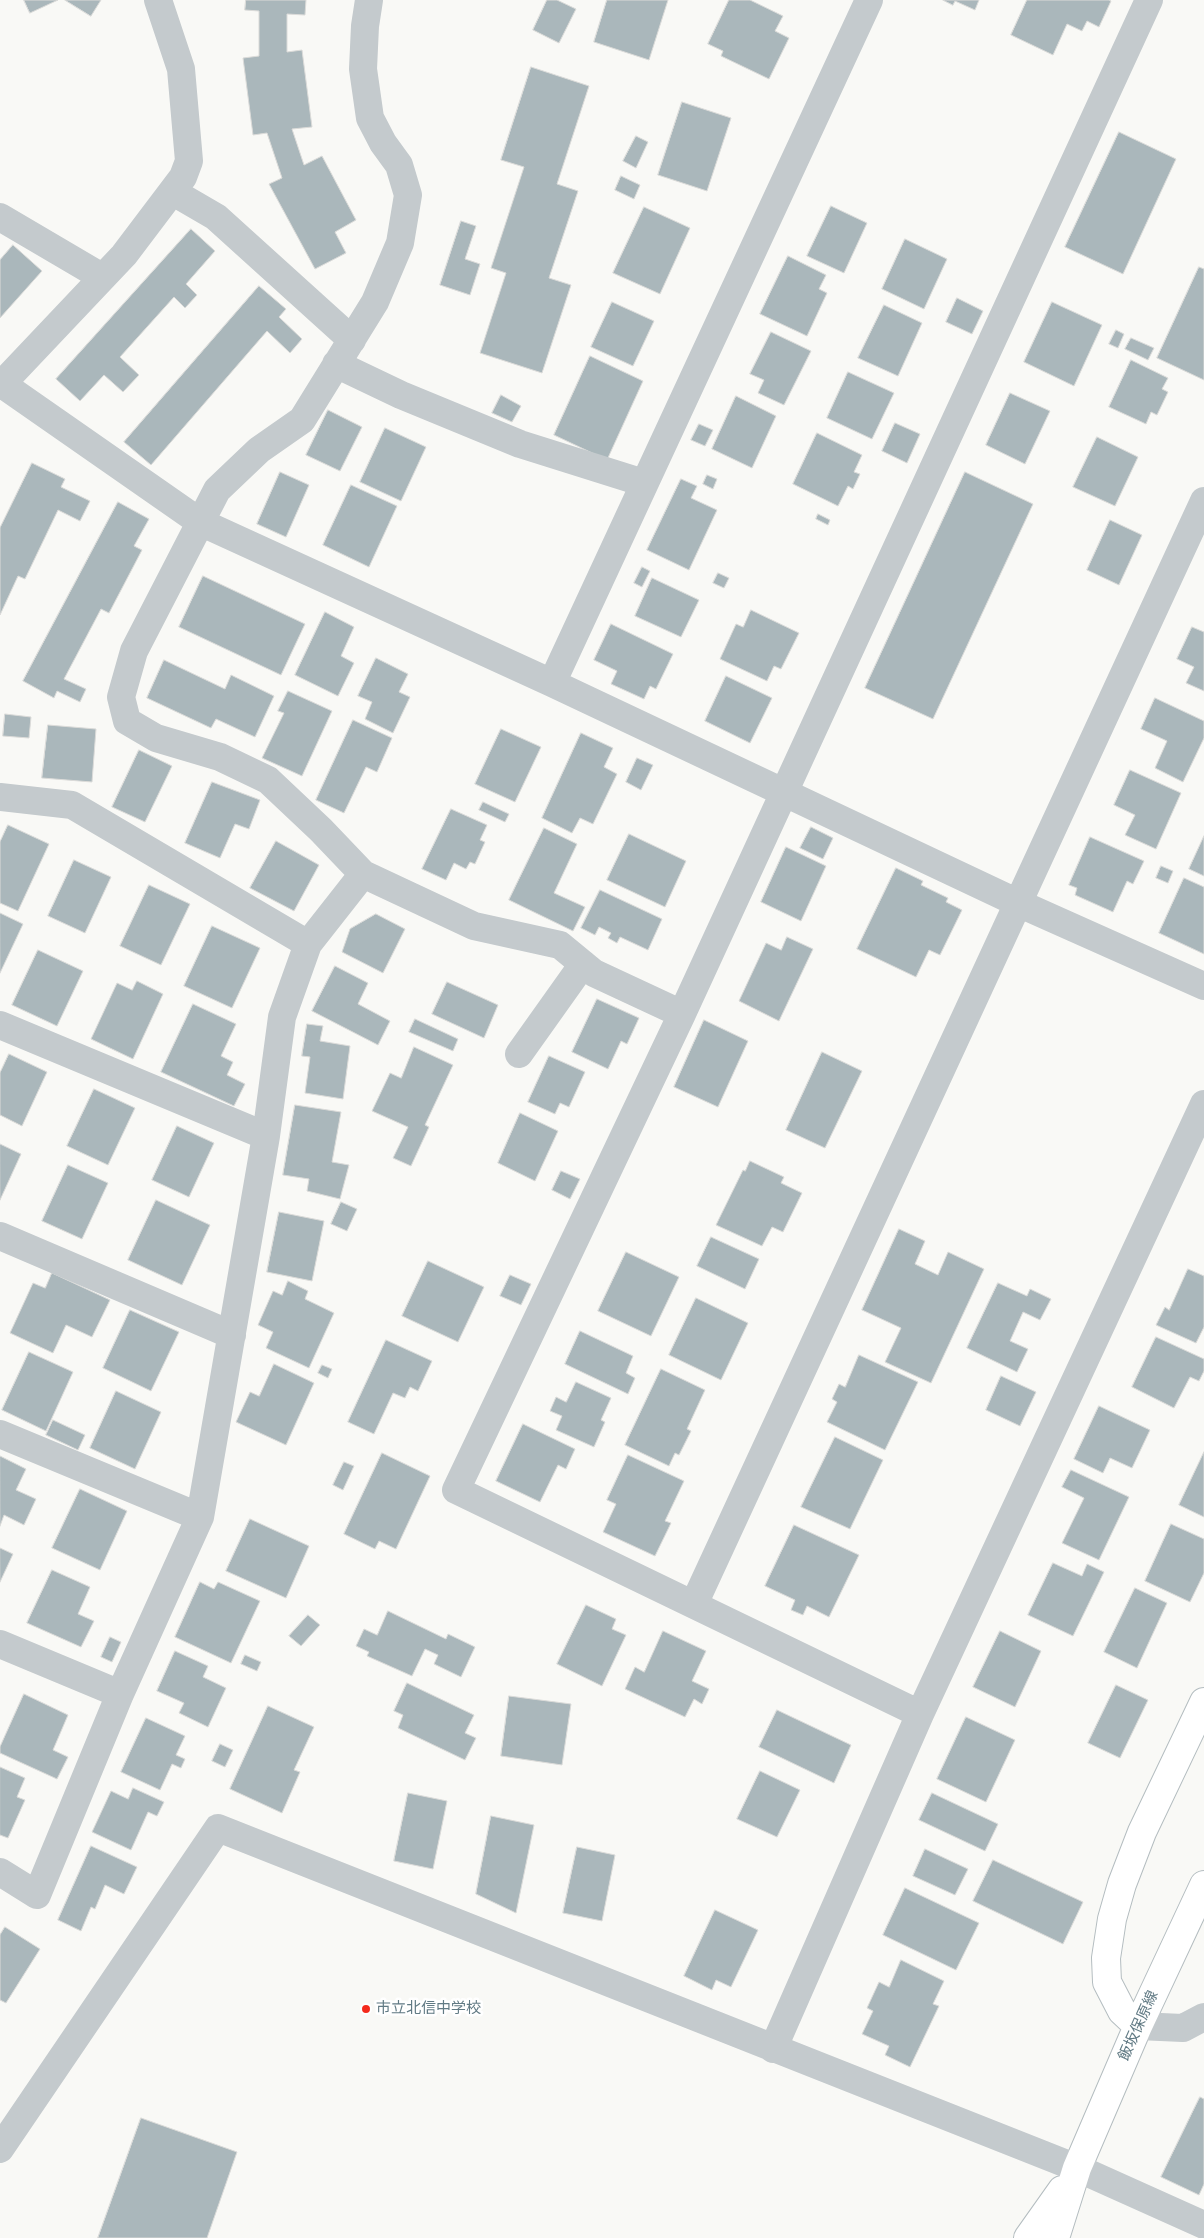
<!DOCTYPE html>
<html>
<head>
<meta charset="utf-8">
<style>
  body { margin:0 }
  canvas { display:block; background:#f9f9f6 }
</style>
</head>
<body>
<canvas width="1204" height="2238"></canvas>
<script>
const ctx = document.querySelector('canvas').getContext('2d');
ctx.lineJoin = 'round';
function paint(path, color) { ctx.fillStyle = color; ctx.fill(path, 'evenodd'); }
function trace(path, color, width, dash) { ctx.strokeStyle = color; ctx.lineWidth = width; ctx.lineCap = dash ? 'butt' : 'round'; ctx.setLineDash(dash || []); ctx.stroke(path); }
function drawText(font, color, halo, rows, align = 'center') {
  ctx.font = font + ' Signika,"Noto Sans JP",sans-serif'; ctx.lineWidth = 5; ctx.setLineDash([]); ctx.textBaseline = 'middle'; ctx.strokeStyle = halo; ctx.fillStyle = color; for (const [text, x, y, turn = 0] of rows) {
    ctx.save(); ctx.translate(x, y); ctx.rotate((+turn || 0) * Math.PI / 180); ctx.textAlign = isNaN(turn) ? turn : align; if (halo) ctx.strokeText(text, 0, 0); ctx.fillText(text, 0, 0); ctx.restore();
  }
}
const building = new Path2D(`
  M24,0H58L30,13Z
  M65,0H101L91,16Z
  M246,0H306L305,15L287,14V52L302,50L312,127L292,129L304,165L322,156L356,220L335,232L346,253L315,269L269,184L282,178L267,133L253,135L243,58L259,56V11L245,10Z
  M547,0H557L576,9L559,43L533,30Z
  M607,0H668L649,60L594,42Z
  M729,0H750L783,16L775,31L789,38L769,79L721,56L723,51L708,44Z
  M943,0H979L975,10L955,1L953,5Z
  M1027,0H1109L1111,1L1099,27L1087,21L1082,31L1067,24L1053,55L1011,35Z
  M531,67L589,86L557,184L578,191L549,278L571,285L542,373L480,353L506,273L491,268L524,167L501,160Z
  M682,102L731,118L707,191L658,175Z
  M1119,132L1176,159L1123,274L1065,247Z
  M636,136L648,142L636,168L623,161Z
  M621,176L640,185L634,199L615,190Z
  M831,206L867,223L844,273L807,256Z
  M644,207L690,228L660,294L613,273Z
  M461,221L476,226L465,259L480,264L470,295L440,285Z
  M191,229L215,251L186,284L197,295L185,308L174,297L120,357L139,375L123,392L104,375L80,401L56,379Z
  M905,239L947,259L924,309L882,289Z
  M13,245L42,271L0,318V260Z
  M788,256L826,275L819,289L827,293L807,336L760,314Z
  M1199,267L1204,269V380L1157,358Z
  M259,286L286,309L279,317L302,339L290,353L267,331L151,465L124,442Z
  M957,298L983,311L972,334L946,322Z
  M612,302L654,321L633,366L591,347Z
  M1052,302L1102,325L1074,386L1024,362Z
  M884,305L922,323L898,376L858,358Z
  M1116,330L1124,334L1118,348L1109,344Z
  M771,332L811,351L784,405L758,393L764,380L750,374Z
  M1131,338L1154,348L1148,360L1125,349Z
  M590,356L643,381L607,460L554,435Z
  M1131,360L1168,378L1162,389L1168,392L1157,415L1151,412L1146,424L1109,407Z
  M848,372L894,393L872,439L827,418Z
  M1010,393L1050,411L1025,464L986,445Z
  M501,395L521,406L512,422L492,413Z
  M736,396L776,416L752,468L712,449Z
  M328,410L362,427L340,471L306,455Z
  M895,423L920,434L907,463L882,451Z
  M699,424L713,430L705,446L691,440Z
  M385,428L426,447L401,501L360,482Z
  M817,433L862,455L854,472L860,474L853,489L848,486L838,506L793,484Z
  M1097,437L1138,457L1115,506L1073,487Z
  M32,463L65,479L61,487L90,501L80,521L58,510L25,579L18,576L0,615V528Z
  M280,472L309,485L286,537L257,524Z
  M965,472L1033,504L933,719L865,688Z
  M707,475L717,479L713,489L703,484Z
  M681,479L697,486L691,498L717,510L689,570L647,550Z
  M351,485L397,506L369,567L323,545Z
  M118,502L149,519L134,546L142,550L109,613L101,609L64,679L86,689L80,702L57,691L54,698L23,681Z
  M818,514L830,520L828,525L816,519Z
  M1110,520L1142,535L1119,585L1087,570Z
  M642,567L650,571L642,587L634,583Z
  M718,573L729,578L724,588L713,583Z
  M203,576L305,624L281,675L179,627Z
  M652,578L699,600L681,637L635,616Z
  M751,610L799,633L781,669L774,666L767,681L720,659L736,624L743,627Z
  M325,612L354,627L341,656L354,663L338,696L295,675Z
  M611,624L673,654L656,689L650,686L644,699L611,684L617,671L594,660Z
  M1192,627L1204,632V691L1186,683L1194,667L1177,659Z
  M376,658L408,674L399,692L410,697L393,733L365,719L372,702L358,696Z
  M164,660L225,689L231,675L274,696L255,737L216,719L211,728L147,698Z
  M726,676L772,698L750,743L705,721Z
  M288,691L332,711L302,776L262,758L284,713L278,711Z
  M1155,698L1204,721V738L1183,782L1155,768L1167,741L1141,729Z
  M5,714L31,717L29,738L3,736Z
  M353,720L392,738L377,772L366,767L344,813L316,800Z
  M48,725L96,729L92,782L42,778Z
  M501,729L541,747L515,802L475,784Z
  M581,733L613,748L604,767L617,774L593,824L580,818L572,833L542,818Z
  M139,750L172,766L145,822L112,807Z
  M637,758L653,765L641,790L626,782Z
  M1130,770L1181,793L1156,849L1125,835L1135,815L1114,805Z
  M212,782L260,800L249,829L235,824L220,858L185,843Z
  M483,802L509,814L505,822L479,810Z
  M451,809L487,825L480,840L485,842L475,864L470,862L466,869L454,863L446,880L422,869Z
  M8,825L49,844L18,911L0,903V842Z
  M811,827L833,838L823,859L800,848Z
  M544,828L577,844L554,893L585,907L573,931L509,900Z
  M629,834L686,861L665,907L607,880Z
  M1204,836V876L1189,869Z
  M1090,837L1144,861L1133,884L1127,881L1113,912L1075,895L1077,888L1069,885Z
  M276,841L319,865L294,911L250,888Z
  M786,847L826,866L801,921L761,902Z
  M74,860L111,877L85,933L48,916Z
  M1161,866L1173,871L1168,883L1156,878Z
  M896,868L923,881L921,885L948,898L946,902L962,910L940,955L929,950L916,977L857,949Z
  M1184,878L1204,887V954L1159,933Z
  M149,885L190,904L161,965L120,946Z
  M600,890L662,919L648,950L620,937L617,943L608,938L611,933L599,927L595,935L581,928Z
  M0,913L23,924L0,973Z
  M376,914L405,929L383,973L342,952L350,929Z
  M212,926L260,948L232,1008L184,986Z
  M787,937L813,949L779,1021L739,1001L766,943L781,950Z
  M38,950L83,971L57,1026L12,1005Z
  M335,966L368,983L358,1004L390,1021L378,1045L312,1011Z
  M137,981L163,994L133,1059L91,1039L117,983L132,990Z
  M447,982L498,1005L484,1038L432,1014Z
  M597,999L639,1018L627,1044L621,1041L608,1069L572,1052Z
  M193,1004L236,1024L221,1056L233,1062L227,1075L245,1084L234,1106L161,1072Z
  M415,1019L458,1039L453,1051L409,1032Z
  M704,1020L748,1041L718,1107L674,1087Z
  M307,1024L323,1026L320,1041L350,1046L343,1099L305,1093L310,1057L302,1056Z
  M414,1047L453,1065L425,1125L429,1127L411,1166L393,1158L408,1127L372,1111L390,1073L401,1078Z
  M822,1052L862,1071L825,1148L786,1130Z
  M9,1054L47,1072L22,1126L0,1115V1073Z
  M549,1056L585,1072L569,1107L560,1103L555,1114L528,1102Z
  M94,1089L135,1108L108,1165L67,1146Z
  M295,1105L341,1112L332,1162L349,1165L340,1199L307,1191L309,1179L283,1175Z
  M520,1113L558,1131L535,1181L498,1163Z
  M177,1126L214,1143L189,1197L152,1180Z
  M0,1144L21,1154L0,1200Z
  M750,1161L784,1177L781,1183L802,1193L783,1232L772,1227L762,1246L716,1225L743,1170L745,1171Z
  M68,1165L108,1183L82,1239L42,1221Z
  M561,1171L580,1179L570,1199L552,1190Z
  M156,1200L210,1225L182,1285L128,1260Z
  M341,1202L357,1209L347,1231L331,1224Z
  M279,1212L324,1221L312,1281L267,1272Z
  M899,1229L925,1241L915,1264L938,1275L948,1252L984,1269L931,1383L885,1362L901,1328L862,1310Z
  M711,1237L759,1259L745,1289L697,1266Z
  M626,1252L679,1277L651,1336L598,1311Z
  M428,1261L484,1287L458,1342L402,1316Z
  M1188,1269L1204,1276V1327L1196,1343L1156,1325L1165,1307L1169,1310Z
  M52,1273L110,1300L92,1337L66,1325L53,1353L10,1333L33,1283L45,1288Z
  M510,1275L531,1284L521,1305L500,1296Z
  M288,1281L308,1291L305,1299L334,1313L309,1368L266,1348L273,1332L258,1325L273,1291L282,1295Z
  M998,1283L1027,1296L1030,1289L1051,1299L1040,1320L1023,1312L1010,1341L1028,1349L1017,1372L967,1348Z
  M696,1298L748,1323L721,1380L669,1355Z
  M130,1310L179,1332L151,1391L103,1368Z
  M580,1331L633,1356L626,1373L635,1378L628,1394L565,1364Z
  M1156,1337L1204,1359V1371L1199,1381L1190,1377L1174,1408L1132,1387Z
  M386,1340L432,1361L418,1391L410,1387L405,1398L393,1393L374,1434L348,1422Z
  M29,1352L73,1372L46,1431L2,1410Z
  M859,1355L918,1382L885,1450L827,1422L837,1402L832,1399L839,1384L845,1387Z
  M274,1364L314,1383L286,1445L236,1422L250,1392L259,1396Z
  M322,1365L332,1369L328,1378L318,1373Z
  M661,1369L705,1390L687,1429L691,1431L679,1455L675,1453L669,1466L625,1445Z
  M1001,1376L1036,1392L1020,1426L986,1410Z
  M576,1382L611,1398L601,1420L605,1422L594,1447L556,1430L562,1416L550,1411L556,1397L566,1402Z
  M116,1391L161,1412L135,1469L90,1448Z
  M1099,1406L1150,1430L1132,1468L1110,1458L1103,1473L1074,1459Z
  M53,1420L85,1435L78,1450L46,1435Z
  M523,1424L575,1449L566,1469L558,1465L540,1502L496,1481Z
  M835,1437L883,1460L850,1529L801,1507Z
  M1204,1452V1517L1179,1505Z
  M382,1453L430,1476L396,1549L379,1541L375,1549L344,1534Z
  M628,1455L684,1481L665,1521L671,1523L655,1556L603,1532L616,1504L607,1500Z
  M0,1456L26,1469L16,1490L36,1499L24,1525L4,1515L0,1526Z
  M344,1462L354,1466L343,1490L333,1485Z
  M1071,1470L1129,1497L1099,1560L1062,1543L1084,1498L1062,1487Z
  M80,1489L127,1511L100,1570L52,1548Z
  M250,1519L309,1546L286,1598L226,1571Z
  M1171,1524L1204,1539V1573L1190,1602L1145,1581Z
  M794,1525L859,1555L829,1617L807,1606L803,1615L791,1610L795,1600L765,1586Z
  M0,1548L13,1554L0,1582Z
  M1053,1563L1082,1576L1087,1564L1104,1572L1073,1636L1028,1615Z
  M52,1570L90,1587L78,1614L94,1621L81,1647L27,1623Z
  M200,1582L214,1589L218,1582L260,1601L231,1663L175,1637Z
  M1135,1588L1167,1603L1137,1668L1104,1652Z
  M586,1605L616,1619L612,1629L626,1635L602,1686L557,1664Z
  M388,1611L446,1639L448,1634L475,1647L461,1677L434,1664L438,1655L425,1649L412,1676L367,1656L369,1652L356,1646L364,1629L377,1635Z
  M308,1615L320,1625L301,1646L289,1636Z
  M663,1631L706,1651L692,1681L709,1689L702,1704L694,1699L685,1717L625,1689L635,1667L644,1672Z
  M1000,1631L1041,1651L1015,1707L973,1687Z
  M110,1637L121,1642L112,1662L101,1657Z
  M175,1651L208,1666L203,1677L226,1688L208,1727L179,1713L184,1703L157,1691Z
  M245,1655L261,1662L257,1671L241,1664Z
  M407,1683L474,1715L465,1733L476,1738L465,1760L398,1728L403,1715L394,1711Z
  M1116,1685L1148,1700L1120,1758L1088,1743Z
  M24,1694L68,1715L53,1750L68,1757L57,1779L0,1753V1747Z
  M509,1696L571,1704L562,1765L501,1756Z
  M268,1706L314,1727L294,1770L300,1772L282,1813L230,1789Z
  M777,1710L851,1745L834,1783L759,1747Z
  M966,1717L1015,1740L986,1802L937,1779Z
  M146,1718L185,1736L176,1755L185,1759L181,1768L172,1764L160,1790L121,1772Z
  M220,1744L233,1750L225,1767L212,1761Z
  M0,1767L25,1778L17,1797L25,1800L8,1838L0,1835Z
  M760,1771L800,1790L777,1837L737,1819Z
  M133,1788L164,1802L157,1816L148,1812L131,1850L92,1832L111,1791L128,1799Z
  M408,1793L447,1801L433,1869L394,1861Z
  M932,1793L998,1824L985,1851L919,1820Z
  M491,1816L534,1825L516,1913L476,1894Z
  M91,1846L137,1867L124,1894L105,1885L95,1909L91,1907L81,1931L58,1920Z
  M577,1847L615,1855L602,1921L563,1913Z
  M925,1849L968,1869L955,1895L913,1876Z
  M993,1860L1083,1902L1063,1944L973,1901Z
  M905,1888L979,1923L956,1970L883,1935Z
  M715,1910L758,1930L731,1987L716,1980L712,1990L684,1976Z
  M5,1927L40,1949L6,2003L0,2000V1935Z
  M901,1960L944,1981L933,2004L939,2006L910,2067L885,2055L889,2046L862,2034L873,2011L867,2008L879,1982L889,1987Z
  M1200,2097L1204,2099V2184L1199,2195L1161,2177Z
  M141,2118L237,2152L207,2238H98Z`);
paint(building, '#aab7bb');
trace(building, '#dbdbd9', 1);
const secondary = new Path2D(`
  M1138,2026L1122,2011L1107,1982L1106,1958L1112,1919L1122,1884L1142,1832L1204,1702
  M1028,2238L1062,2190
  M1055,2238L1077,2168L1138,2026L1204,1885`);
trace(secondary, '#b4bdc0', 30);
trace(new Path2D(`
  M369,0L365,26L363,69L370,118L383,143L399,165L408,195L400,243L375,302L302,420L259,450L217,490L134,651L121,697L127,721L156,738L220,757L268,780L321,830L363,874L474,926L560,945L594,973L682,1014L456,1490L920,1714
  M173,192L216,217L352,340
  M0,217L102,277
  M336,364L401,395L520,444L644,483
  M2,384L200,522L552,683L1018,903L1204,986
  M0,386L124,255L183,177L189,161L181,69L158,0
  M552,683L869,0
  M0,797L72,805L308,944
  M682,1014L1149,0
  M0,1025L266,1136
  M519,1054L583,964
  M0,1236L232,1335
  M0,1434L200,1517
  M694,1604L1204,501
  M0,1644L120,1694
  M0,1872L37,1895L120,1694L200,1517L266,1136L282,1017L308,944L363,874
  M1138,2026L1183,2028L1204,2017
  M773,2049L920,1714L1204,1104
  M0,2149L218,1828L1077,2168L1204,2225`), '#c4cacd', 28);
trace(secondary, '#fff', 28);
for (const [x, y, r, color] of [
  [366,2009,5,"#f42a1c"]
]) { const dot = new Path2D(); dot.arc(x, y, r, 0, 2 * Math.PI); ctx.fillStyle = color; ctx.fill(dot); trace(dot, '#fff', 2); }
drawText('15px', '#617a84', '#fff', [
  ["市立北信中学校",376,2009]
], 'left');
drawText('15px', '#617a84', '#fff', [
  ["飯坂保原線",1139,2026,-66]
]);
</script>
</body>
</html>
